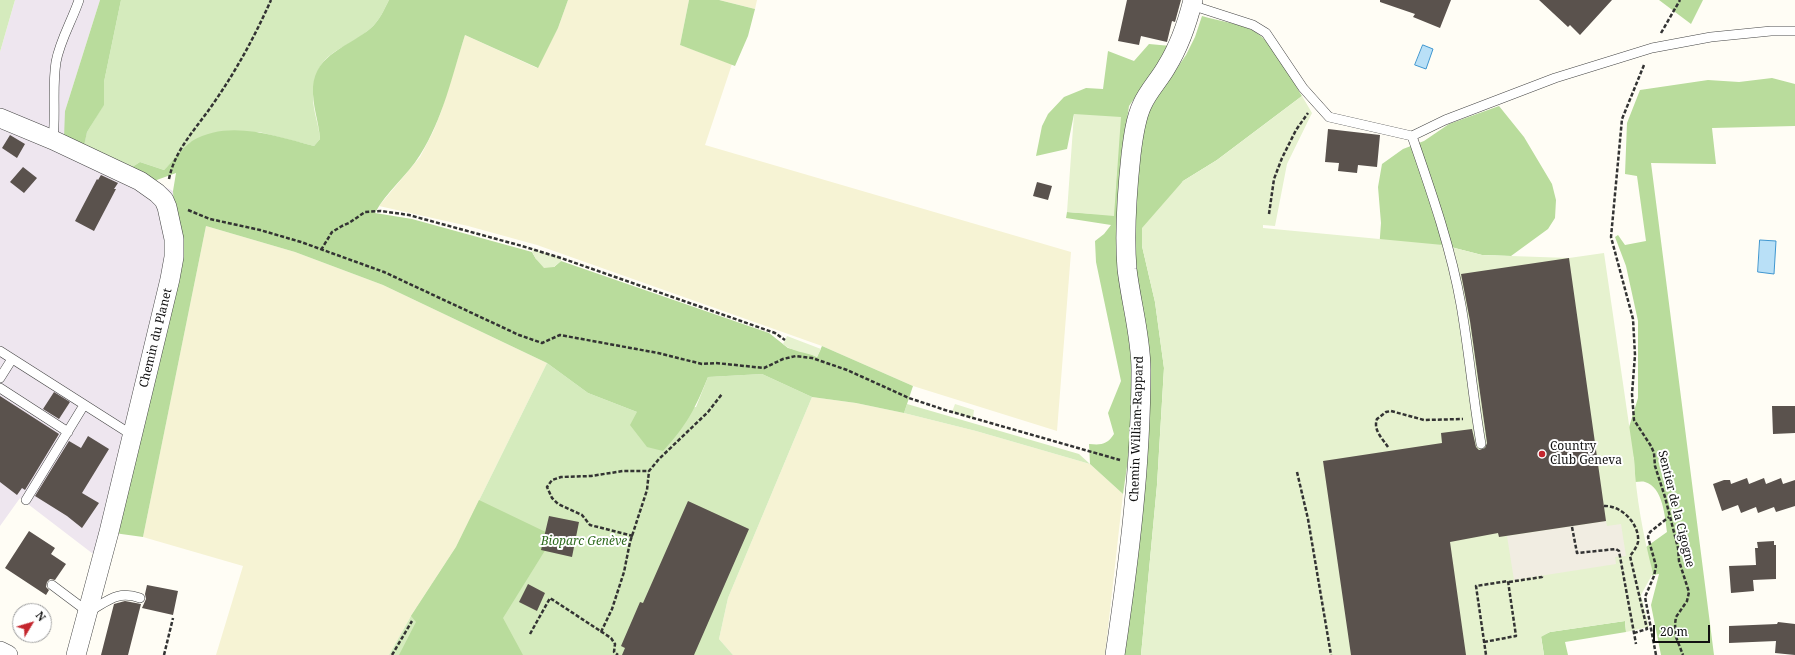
<!DOCTYPE html>
<html>
<head>
<meta charset="utf-8">
<style>
  body { margin:0 }
  #map { position:relative; width:1795px; height:655px; overflow:hidden; background:#fffdf5; font-family:"Noto Serif",serif }
  canvas { display:block }
  .north { position:absolute; left:12px; top:603px; width:40px; height:40px; box-sizing:border-box; background:#fff; border:1px solid #a0a0a0; border-radius:50%; rotate:52deg; font-size:11px; font-weight:700; line-height:16px; text-align:center; color:#111 }
  .north::after { content:''; display:block; margin:auto; width:14px; height:18px; background:#c4262e; clip-path:polygon(50% 0,100% 100%,50% 72%,0 100%) }
  .scale { position:absolute; left:1653px; top:625px; width:57px; height:18px; box-sizing:border-box; border:2px solid #111; border-top:0; padding-left:5px; font-size:12px; line-height:14px; white-space:nowrap; color:#111; -webkit-text-stroke:3px #fff; paint-order:stroke }
</style>
</head>
<body>
<div id="map">
<canvas width="1795" height="655"></canvas>
<div class="north">N</div>
<div class="scale">20 m</div>
</div>
<script>
const ctx = document.querySelector('canvas').getContext('2d');
ctx.lineJoin = 'round';
function paint(path, color) { ctx.fillStyle = color; ctx.fill(path, 'evenodd'); }
function trace(path, color, width, dash) { ctx.strokeStyle = color; ctx.lineWidth = width; ctx.lineCap = dash ? 'butt' : 'round'; ctx.setLineDash(dash || []); ctx.stroke(path); }
function drawText(font, color, halo, rows, align = 'center') {
  ctx.font = font + ' "Noto Serif",serif'; ctx.lineWidth = 4; ctx.setLineDash([]); ctx.textBaseline = 'middle'; ctx.strokeStyle = halo; ctx.fillStyle = color; for (const [text, x, y, turn = 0] of rows) {
    ctx.save(); ctx.translate(x, y); ctx.rotate((+turn || 0) * Math.PI / 180); ctx.textAlign = isNaN(turn) ? turn : align; if (halo) ctx.strokeText(text, 0, 0); ctx.fillText(text, 0, 0); ctx.restore();
  }
}
paint(new Path2D(`
  M15,0H100L65,111L154,181L173,191L174,211L179,237L101,560L20,498L0,526V52Z`), '#eee6ef');
paint(new Path2D(`
  M568,0H689L680,45L732,64L705,145L1071,252L1057,431L913,386L822,346L537,245L468,226L379,206L420,157L433,132L441,112L465,35L537,68L558,28Z
  M719,0H757L755,9Z
  M206,226L295,252L383,285L547,363L456,547L411,616L389,655H216L243,566L143,537Z
  M812,397L856,403L904,413L976,431L1090,464L1123,494L1105,655H733L719,639L728,598Z`), '#f6f3d4');
paint(new Path2D(`
  M0,0H15L0,52Z
  M121,0H389C384,10 379,21 371,28C342,54 315,48 313,97C313,111 319,125 320,139L314,146L259,132L191,142L164,170L140,162L129,169L84,146L87,132L104,104V82Z
  M547,363L588,393L637,412L696,407L708,377L762,374L812,397L728,598L719,639L733,655H389L411,616L456,547Z
  M907,404L1079,454L1090,464L976,431L904,413Z`), '#d5ebbd');
paint(new Path2D(`
  M100,0H121L104,82V105L87,132L84,146L64,138L65,111Z
  M389,0H568L558,28L538,68L465,35C452,76 443,119 420,155C407,176 386,192 375,213L412,219L532,252L536,259L554,267L561,261L769,333L788,348L809,353L817,357L822,346L913,386L904,413L856,403L812,397L762,374L708,377C695,409 687,425 663,451L647,447L630,425L637,412L588,393L547,363L383,285L295,252L206,226L143,537L114,533L174,211L173,191L176,173L154,181L129,169L140,162L164,170C173,161 182,148 192,141C229,119 275,136 314,146L320,139C319,122 312,105 313,87C316,53 349,47 371,28C379,21 384,10 389,0Z
  M689,0H719L755,9L748,36L735,66L680,45Z
  M1659,0H1703L1691,24Z
  M1202,16C1218,21 1237,23 1252,30C1274,41 1289,75 1302,96L1217,160L1183,181L1142,246L1155,302L1164,368L1157,485L1141,655H1121L1144,495L1135,266V216L1141,137L1146,117L1158,96L1186,55L1195,37Z
  M1149,44L1171,46L1129,106L1124,141L1132,341V400L1129,453L1123,494L1090,464L1089,444C1101,445 1107,445 1114,434L1108,413L1121,381L1096,262L1095,241L1104,234L1111,225L1066,218L1067,212L1114,215L1074,114L1067,149L1036,156L1042,126L1048,114L1064,97L1086,88L1103,89L1108,51L1134,61Z
  M1772,78L1795,84V126L1712,128L1716,164L1651,163L1714,655H1661L1651,605L1659,574L1639,577L1635,559L1646,547L1667,532C1665,517 1663,487 1645,482C1642,481 1638,482 1635,482L1634,459L1626,437L1638,398V321L1626,266L1615,237L1618,235L1625,245L1646,241L1637,176L1625,174L1627,123L1640,90L1708,80L1739,82Z
  M1499,106L1524,137L1552,184L1556,200L1555,218L1548,229L1511,256L1482,255L1443,245L1379,250L1381,223L1378,187L1382,164L1403,149L1424,141L1449,124Z
  M479,500L554,536L503,618L523,655H399L416,622L411,616L456,547Z
  M1625,621L1626,632L1565,642L1568,655H1544L1541,636L1550,632Z`), '#b9dc9c');
paint(new Path2D(`
  M1302,96L1312,113L1287,164L1275,226L1263,225V228L1443,245L1482,255L1569,258L1604,253L1634,459C1636,497 1643,535 1653,573L1641,595L1649,627L1626,632L1625,621L1550,632L1541,637L1544,655H1141L1157,485L1164,368L1155,302L1142,246V228L1183,181L1217,160Z
  M1074,114L1121,117L1114,216L1067,212Z
  M533,249L561,258V261L554,267L544,268L536,259L532,252Z
  M787,336L821,349L817,357C806,352 792,352 783,344Z
  M955,404L974,410L973,418L952,412Z`), '#e6f2cf');
paint(new Path2D(`
  M1606,521L1607,526L1621,524L1626,556L1615,557L1616,564L1514,580L1507,536Z`), '#f1ede2');
const water = new Path2D(`
  M1423,45L1433,49L1426,69L1415,65Z
  M1760,240L1776,241L1774,274L1758,272Z`);
paint(water, '#b9e0f7');
trace(water, '#3f96cf', 1);
paint(new Path2D(`
  M1127,0H1181L1175,22L1172,21L1167,42L1141,36L1139,45L1118,41Z
  M1380,0H1451L1440,28L1413,17L1415,14L1380,2Z
  M1539,0H1612L1580,35L1570,25L1568,27Z
  M1328,129L1380,135L1377,167L1358,165L1357,173L1338,171L1339,163L1325,162Z
  M10,135L25,144L17,158L2,148Z
  M23,167L37,178L24,193L10,182Z
  M101,175L118,183L114,189H116L94,231L75,221L97,179L98,180Z
  M1037,182L1052,186L1048,200L1033,196Z
  M1569,258L1606,521L1499,537L1498,533L1450,542L1466,655H1351L1323,461L1442,443L1441,433L1472,429L1476,447L1479,450L1485,448L1487,443L1470,321L1461,274Z
  M54,392L70,402L59,419L43,409Z
  M0,396L59,434L25,490L22,488L17,495L0,482Z
  M1772,406H1795V433L1773,434Z
  M88,436L109,449L82,493L99,503L82,528L67,516L35,496L69,441L81,448Z
  M1747,478L1749,484L1764,478L1766,484L1781,478L1783,484L1795,480V506L1776,512L1774,507L1758,513L1756,507L1741,513L1738,505L1722,511L1713,484L1724,480H1730L1731,484Z
  M688,501L749,529L694,655H622L625,648L621,646L640,602L643,603Z
  M549,516L579,522L572,557L541,550Z
  M29,531L55,548L51,554L66,564L55,580L50,579L47,582L46,587L49,590L46,595L5,568Z
  M1774,541V545H1776V579L1753,580L1754,591L1731,593L1729,566L1756,565L1755,548H1758L1757,542Z
  M528,584L545,593L537,611L519,602Z
  M147,585L178,591L173,615L142,608L146,599L145,594Z
  M125,601L141,604L128,655H101L114,604Z
  M1778,622L1795,624V655L1775,653L1776,641L1729,643V626L1777,624Z`), '#5a524d');
const lane = new Path2D(`
  M1191,5L1253,25L1266,33L1303,88L1329,117L1412,136L1445,120L1555,78L1652,48L1711,37L1771,31H1795
  M1412,136C1431,191 1451,248 1461,305C1469,351 1473,398 1481,444
  M53,140C56,114 52,88 56,62C60,40 72,21 79,0
  M0,351L132,435
  M0,378L12,359
  M0,388L68,432
  M26,500L84,405
  M52,585L88,612C108,601 117,590 140,598`);
const street = new Path2D(`
  M0,118L53,140L140,181L157,193L164,200L167,207L174,239V257L170,279L109,532L76,655
  M0,651L8,655
  M1115,655C1129,561 1141,465 1141,370C1141,336 1131,303 1127,269C1124,232 1127,192 1131,155C1133,139 1135,120 1142,105C1148,91 1160,79 1167,66C1180,45 1187,24 1193,0`);
trace(lane, '#444', 10);
trace(street, '#444', 20);
trace(new Path2D(`
  M1661,33L1680,0
  M1644,65L1622,119L1611,237L1633,319L1635,355L1632,394L1634,420L1651,446L1654,453L1655,466L1665,497L1678,548L1679,561L1689,592L1687,601L1676,617L1675,624L1676,637L1683,655
  M169,179C175,149 196,129 213,104C236,71 255,36 271,0
  M188,210L210,219L260,230L301,242L384,272L519,335L542,343L560,335L658,353L702,364L716,363L764,368L783,359L796,356L812,358L847,370L909,398L945,410L1120,460
  M1269,214L1274,179L1282,158L1296,130L1308,113
  M321,250L332,232L342,226L349,223L365,212L381,211L409,215L522,246L561,258L741,321L775,333L785,340
  M1388,447C1382,438 1373,430 1377,419L1386,412L1391,411L1424,420L1463,419
  M1297,472L1308,519L1331,655
  M1604,506C1621,505 1640,524 1638,542C1637,547 1633,552 1630,556L1647,629L1634,633
  M1572,527L1577,553L1616,549L1619,551L1636,644
  M633,536L590,525L582,515L558,504L552,498L547,487L552,480L561,477L591,476L623,471H649
  M1509,582L1542,577V575
  M601,632L612,609L624,572L630,542L647,490L649,471L659,459L708,412L722,394
  M530,634L550,598L611,638L615,644L614,652L618,655
  M1484,642L1516,636L1508,581L1476,586L1486,655
  M164,655L173,618
  M392,655L412,621
  M1656,655L1645,597L1654,576L1656,566L1648,537L1650,532L1669,517`), '#333', 2.5, [4, 2]);
trace(lane, '#fff', 9);
trace(street, '#fff', 19);
for (const [x, y, r, color] of [
  [1542,454,4,"#c4262e"]
]) { const dot = new Path2D(); dot.arc(x, y, r, 0, 2 * Math.PI); ctx.fillStyle = color; ctx.fill(dot); trace(dot, '#fff', 1.5); }
drawText('12px', '#111', '#fff', [
  ["Chemin du Planet",156,338,-76],
  ["Chemin William-Rappard",1137,429,-88],
  ["Sentier de la Cigogne",1676,509,76]
]);
drawText('12px', '#111', '#fff', [
  ["Country",1550,447],
  ["Club Geneva",1550,461]
], 'left');
drawText('italic 12px', '#2f6b1f', '#fff', [
  ["Bioparc Genève",584,542]
]);
</script>
</body>
</html>
